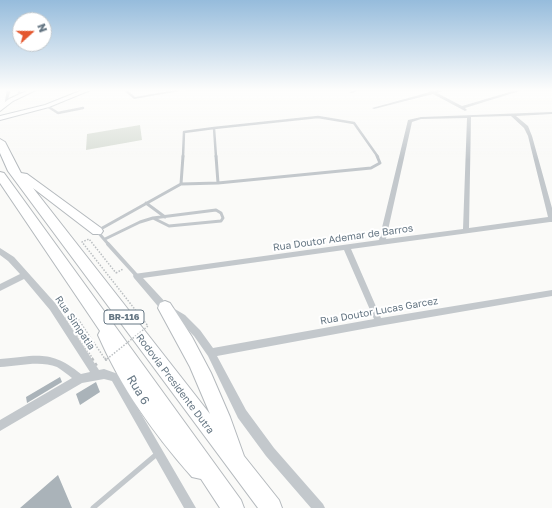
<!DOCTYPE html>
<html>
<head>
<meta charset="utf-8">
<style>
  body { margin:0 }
  #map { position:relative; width:552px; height:508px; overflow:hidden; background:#fafaf8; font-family:"Golos Text",sans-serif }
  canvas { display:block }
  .north { position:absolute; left:12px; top:12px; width:40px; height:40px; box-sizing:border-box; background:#fff; border:1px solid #c1c8cd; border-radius:50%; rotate:69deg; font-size:11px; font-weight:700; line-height:16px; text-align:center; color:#657683 }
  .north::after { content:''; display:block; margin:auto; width:14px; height:18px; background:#e4572e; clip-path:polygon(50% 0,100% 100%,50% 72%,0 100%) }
</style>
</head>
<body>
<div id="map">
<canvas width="552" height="508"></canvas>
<div class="north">N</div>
</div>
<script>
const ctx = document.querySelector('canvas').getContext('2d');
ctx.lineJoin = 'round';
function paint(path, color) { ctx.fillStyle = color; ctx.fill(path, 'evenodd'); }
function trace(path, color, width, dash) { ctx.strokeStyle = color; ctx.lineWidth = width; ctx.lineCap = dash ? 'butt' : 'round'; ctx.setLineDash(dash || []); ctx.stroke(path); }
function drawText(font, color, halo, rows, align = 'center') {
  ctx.font = font + ' "Golos Text",sans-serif'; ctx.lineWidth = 4; ctx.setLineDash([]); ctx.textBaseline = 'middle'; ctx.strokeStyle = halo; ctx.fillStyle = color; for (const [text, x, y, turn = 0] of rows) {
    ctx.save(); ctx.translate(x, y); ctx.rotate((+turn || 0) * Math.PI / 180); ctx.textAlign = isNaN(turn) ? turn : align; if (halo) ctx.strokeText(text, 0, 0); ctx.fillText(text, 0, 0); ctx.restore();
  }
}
paint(new Path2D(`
  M140,125L142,140L86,150L87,134Z`), '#dadfd7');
paint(new Path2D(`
  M60,377L62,382L27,403L26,397Z
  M96,382L100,392L80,405L76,394Z
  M58,475L72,508H20Z`), '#aab3b9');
const secondary = new Path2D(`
  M31,89H38L13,101L0,111V106L9,99Z
  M85,89H93L49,107L0,120V116L45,105Z`);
const highway = new Path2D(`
  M0,89H7L4,107L0,109Z
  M0,139L5,142L21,173L27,174L101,228L103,231L101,234H93L33,188L210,414L190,367L158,308L160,303L165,301L170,303L192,337L211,373L230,417L244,456L279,500L282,508H258L8,171L0,153Z
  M0,172L4,173L241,500L244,508H220L201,479L192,477C154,434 121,388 98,335L100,331L0,183Z`);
trace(secondary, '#b3babf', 2);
trace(highway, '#b4b9bd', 2);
trace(new Path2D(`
  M116,273L123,269`), '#bbbfc2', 1.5, [1.5, 1.5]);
trace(new Path2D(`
  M19,94L20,89
  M47,106L58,113L83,108
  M183,157L184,132L214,128
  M216,157L214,128L318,117L354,123L378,157`), '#c3c8cc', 2.5);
trace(new Path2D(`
  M216,156L218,183
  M218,183L371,168L380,163L377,156
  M181,184L183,156
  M146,203L165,217
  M216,210L221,213L223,218L221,221L169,226L153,218Z
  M105,239L140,222L153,218
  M109,245L97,231L181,184L218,183`), '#c3c8cc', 3);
trace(new Path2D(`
  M108,244L137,276`), '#c3c8cc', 4);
trace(new Path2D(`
  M93,508L158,453`), '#c3c8cc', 5);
paint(new Path2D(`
  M7,89H11L6,106L4,107L2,106Z
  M122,89H126L135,97L182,89H191L134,99Z
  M359,89H365L351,93L349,92Z
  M425,89H430L434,91L442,89H448L437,93L462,106L520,89H526L465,108L467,110L465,111L433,94L374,109L372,108L430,92Z
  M552,112V114L516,116L528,126L532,136L552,208V222H550L351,249L381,318L552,290V296L379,326L217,356L246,410L274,448L323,504L325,508H311L266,456L238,418L208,356L194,336L179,321L162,311L134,278L133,276L134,274L379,240L408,120L421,117ZM511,116L524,128L528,136L548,217L469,228L471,117ZM467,118L463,229L386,239L412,122L421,119ZM344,250L374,319L213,348L200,330L185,315L168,305L143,278Z
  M0,248L14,257L56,304L99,370L104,369L118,374L196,508H184L112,381L104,379L82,383L0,431V420L72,378C67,374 62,370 57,367C40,360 18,366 0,367V359C37,356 50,349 81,374L90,372L50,310L24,279L0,291V284L20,274L8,261L0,255Z`), '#c3c8cc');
paint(secondary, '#fff');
paint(highway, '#fff');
trace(new Path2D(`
  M93,359L66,318L74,313L105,359
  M107,359L148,326L82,242L89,239L116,273`), '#bbbfc2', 1.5, [1.5, 1.5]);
trace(new Path2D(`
  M92,358L98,367
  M105,358L106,360L108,358`), '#bbbfc2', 2, [3, 3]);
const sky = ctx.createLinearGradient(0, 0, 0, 160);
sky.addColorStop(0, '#96bcdc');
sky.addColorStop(0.56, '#fdfdfc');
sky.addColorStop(1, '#fdfdfc00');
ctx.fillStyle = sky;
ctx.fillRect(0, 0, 552, 160);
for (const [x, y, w] of [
  [124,317,40]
]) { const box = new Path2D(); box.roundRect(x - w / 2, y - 7, w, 14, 3); ctx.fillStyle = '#fff'; ctx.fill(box); trace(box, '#657683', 1); }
drawText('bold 9px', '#657683', null, [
  ["BR-116",124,317]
]);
drawText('10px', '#657683', '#fff', [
  ["Rua Doutor Ademar de Barros",343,238,-8],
  ["Rua Doutor Lucas Garcez",379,311,-10],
  ["Rua Simpatia",75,323,56],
  ["Rodovia Presidente Dutra",175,384,53]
]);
drawText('12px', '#657683', '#fff', [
  ["Rua 6",138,390,59]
]);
</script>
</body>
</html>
